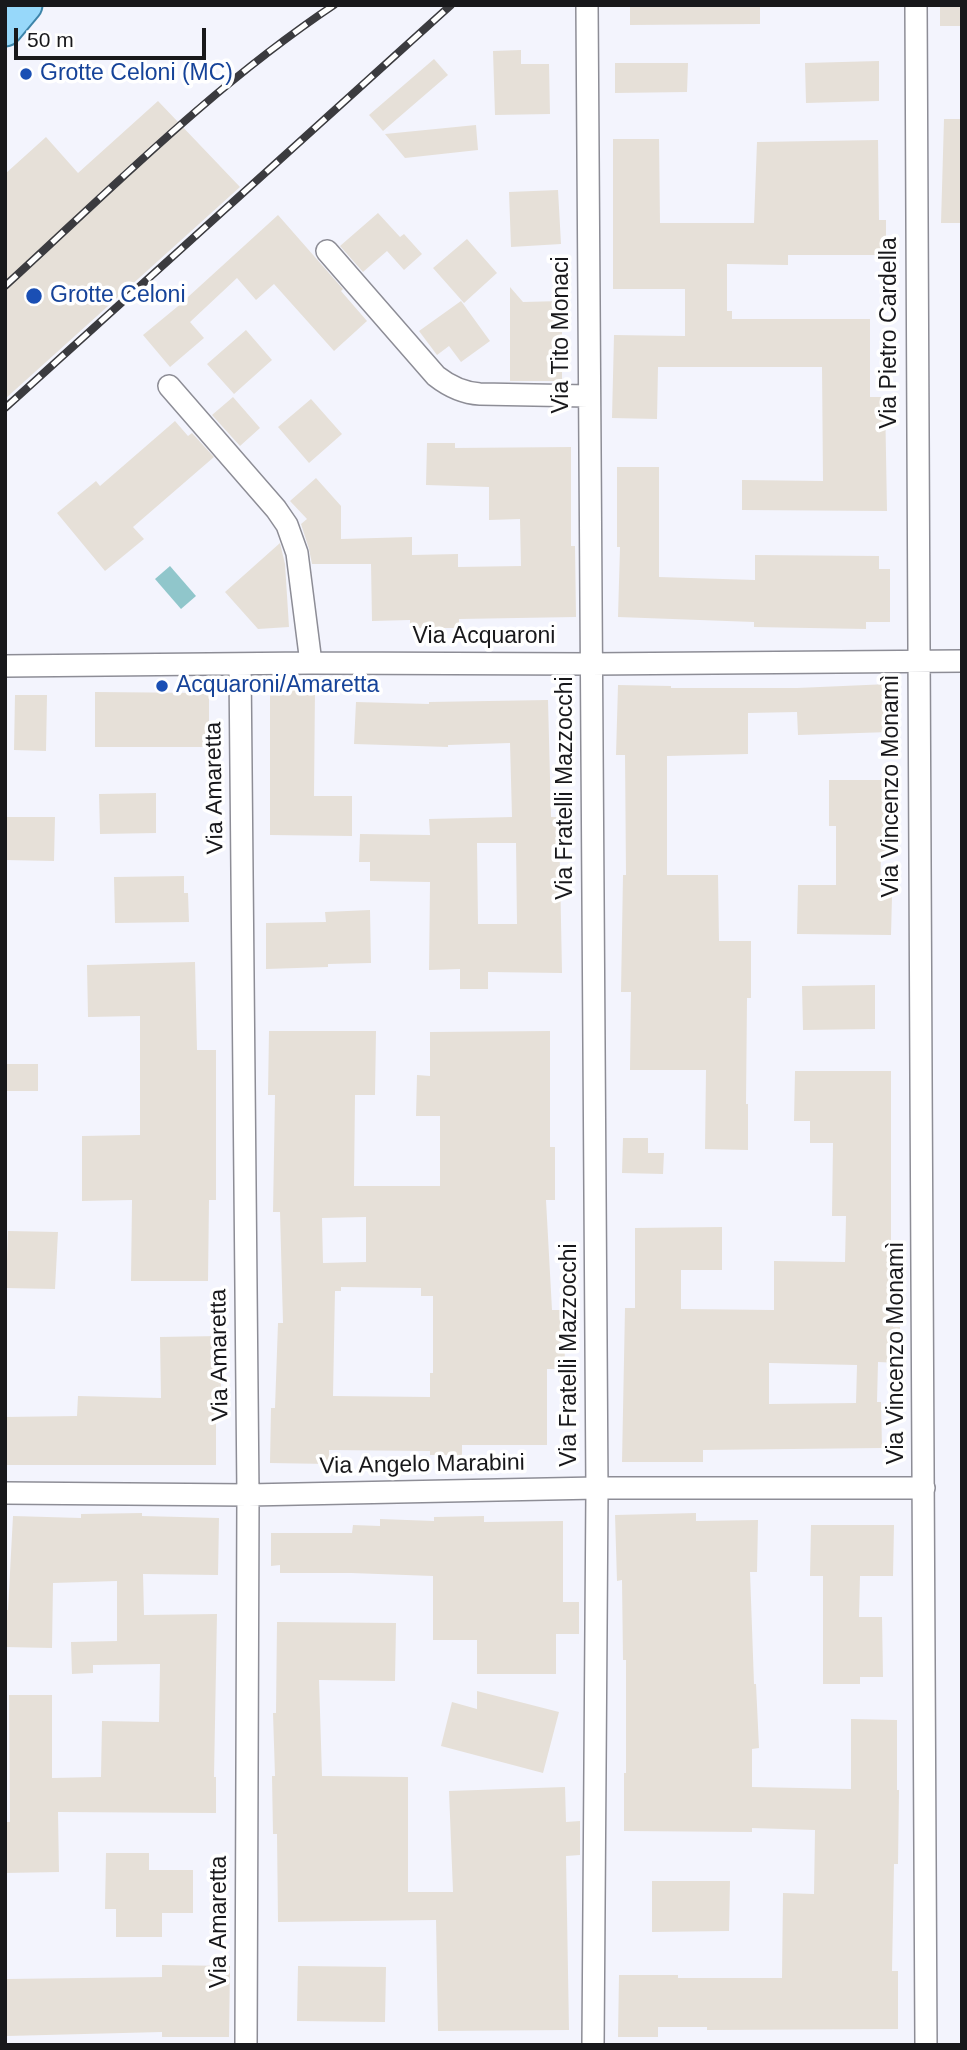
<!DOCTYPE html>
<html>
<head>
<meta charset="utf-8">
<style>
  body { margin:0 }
  #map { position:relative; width:967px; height:2050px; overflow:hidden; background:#f3f4fd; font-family:Arial,sans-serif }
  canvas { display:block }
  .frame { position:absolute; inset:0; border:7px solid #18181b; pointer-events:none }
  .scale { position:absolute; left:14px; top:28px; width:192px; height:32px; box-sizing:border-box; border:4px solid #18181b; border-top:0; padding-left:9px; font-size:21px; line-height:24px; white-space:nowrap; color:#18181b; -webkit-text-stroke:5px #fff; paint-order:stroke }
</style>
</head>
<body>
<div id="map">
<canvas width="967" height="2050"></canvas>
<div class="frame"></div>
<div class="scale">50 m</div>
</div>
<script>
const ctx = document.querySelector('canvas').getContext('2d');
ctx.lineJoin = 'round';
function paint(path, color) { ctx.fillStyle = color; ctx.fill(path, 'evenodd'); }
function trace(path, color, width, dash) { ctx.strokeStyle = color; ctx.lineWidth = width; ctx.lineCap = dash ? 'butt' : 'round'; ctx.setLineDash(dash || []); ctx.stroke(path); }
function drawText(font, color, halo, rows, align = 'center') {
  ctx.font = font + ' Arial,sans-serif'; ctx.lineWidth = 7; ctx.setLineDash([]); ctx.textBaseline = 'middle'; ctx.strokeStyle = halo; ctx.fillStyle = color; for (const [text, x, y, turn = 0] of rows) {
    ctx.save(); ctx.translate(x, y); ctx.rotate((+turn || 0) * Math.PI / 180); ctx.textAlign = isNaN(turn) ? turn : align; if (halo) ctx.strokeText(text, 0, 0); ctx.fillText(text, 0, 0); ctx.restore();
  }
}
paint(new Path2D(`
  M170,566L196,596L181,609L155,579Z`), '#90c6cb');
paint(new Path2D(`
  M630,5H760V24L630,25Z
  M940,5H962V26H940Z
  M521,50V64H549L550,114L495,115L493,51Z
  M434,59L448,75L383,131L369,115Z
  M879,61V101L806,103L805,63Z
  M615,63H688L687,92L615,93Z
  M158,101L240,187L5,399V174L46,137L78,173Z
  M944,119H962V223H941Z
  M476,125L478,150L405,158L385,134Z
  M613,139H659L660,223H754L757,142L878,140L879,220H886V255H788V265L727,264V311H732V319H870V397H885L887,511L742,510V480L823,481L822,367H658L657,419L612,418L614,335L685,336V289H613Z
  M558,190L561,244L511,247L509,192Z
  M378,213L400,237L404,234L422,254L404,270L387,251L363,272L340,246Z
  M278,215L343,289L341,291L367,321L334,351L274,284L256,300L237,278L190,322L204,338L170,367L143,335L177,307Z
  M467,239L497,273L464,303L433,268Z
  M510,287L523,302L562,301V381H510Z
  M461,301L490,341L461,362L449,346L437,355L419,331Z
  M246,330L272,360L234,394L207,364Z
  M233,397L260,428L240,446L212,415Z
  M311,399L342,434L309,463L278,427Z
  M175,421L188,436L192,433L214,457L133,527L144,539L105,571L57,513L96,481L100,486Z
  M427,443H455V448L571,447V546H575L576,617L459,619V628H410V620L372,621L371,564H312L309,549L301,524L307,519L290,501L316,478L341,506V539L412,537V555L458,554V567L521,566L520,519L489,520V487L426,485Z
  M617,467H659V577L755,580V555L879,556V569H890V622H866V629L754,627V622L618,617L620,547H617Z
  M280,543L285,564L289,627L258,629L225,592Z
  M889,684L890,732L798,735L797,712L748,713V754L667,756V875H718L719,941H751V998H747L746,1104H748V1150L705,1149L706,1070H630L631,992H621L623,875H626L625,755H616L618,685L671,686V688H797Z
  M270,689H315L314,796H352V836L270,835Z
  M95,692L209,693V747H95Z
  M15,695H47L46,751L14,750Z
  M548,700L551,817H559L562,973L488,972V989H460V969L429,970L430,882L370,881V862H359L360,834L430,835L429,819L512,817L510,743L448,745V747L354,744L356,702L429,704V702ZM477,843H516L517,924H478Z
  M829,780H893L892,853H881L880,897H892L891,935L797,934L798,885H836V826H829Z
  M156,793V833L100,834L99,794Z
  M5,817H55L54,861L5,860Z
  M184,876V893H188L189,922L115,923L114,877Z
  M370,910L371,963L328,964V967L266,969V923L326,922L325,912Z
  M195,962L197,1050H216V1200H209L208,1281H131L132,1200L82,1201V1136L140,1135V1016L88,1017L87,965Z
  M875,985V1029L803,1030L802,986Z
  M269,1031H376L375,1095H355L354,1186H440V1116H416L417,1075L430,1076V1032L550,1031V1147H555V1200H546L552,1310H564L565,1369H547V1445H462V1455H430V1451L329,1450V1464L270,1463L271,1408H275L278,1323H283L280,1212H273L275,1095H268ZM366,1217V1262L323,1263L322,1218ZM341,1287L421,1288V1296H433V1373H430V1397L333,1396L335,1291H341Z
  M5,1064H38V1091H5Z
  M795,1071H891V1248H894L893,1327H900L899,1363L878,1362L877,1402H881L882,1448L703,1450V1462H622L625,1308H635V1228L722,1227V1270H681V1309L774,1310V1261L845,1262L846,1216H832L833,1143H810V1121H794ZM769,1363L857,1365L856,1403L769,1404Z
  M623,1138H648V1153H664L663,1174L622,1173Z
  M8,1231L58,1232L55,1289L6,1288Z
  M220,1336L221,1387H216V1465H5V1417L77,1416L78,1396L161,1398L160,1337Z
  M142,1513V1516L219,1518L218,1575L143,1574L144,1615L217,1614L214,1777H216V1813L58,1812L59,1872L5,1873V1822H10L9,1695H52V1778L101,1777L102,1721L159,1722L160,1664L93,1665V1673L72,1674L71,1642L117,1641V1581L53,1583L52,1648L5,1647V1610H8L13,1516L81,1518V1514Z
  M696,1513V1521L758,1520L757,1572H750L754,1684H756L759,1748L752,1749V1787L851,1789V1719L897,1720V1790H899L898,1864H894L892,1971H898V2029L707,2030V2027H658V2037H618L619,1975H678V1978H782L783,1893L814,1894L815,1830L752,1828V1832L624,1831V1773H626V1660H623L622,1580L617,1581L615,1515Z
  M484,1516V1522L563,1521V1602H579V1634H556V1674H477V1640H433V1576L351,1573H280V1565L271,1566V1533H352L353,1525L380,1526V1519L434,1521V1517Z
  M811,1525H894L893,1576H860L859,1617H882L883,1677H860V1684H823V1576H810Z
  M277,1622L396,1623L395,1681L319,1680L322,1776L408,1777V1892H453L449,1791L565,1787L566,1822L580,1821V1855L566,1856L569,2030L438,2031L436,1920L278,1922L277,1834H273L272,1776H275L273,1713H276Z
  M477,1691L559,1712L543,1773L441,1746L452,1702L477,1709Z
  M106,1853H149V1870H193V1913H162V1937H116V1909H105Z
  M652,1881H730L729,1931L652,1932Z
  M162,1965L230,1966L229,2037H162V2032L7,2036V1979L162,1977Z
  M298,1966L386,1967L385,2022L297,2021Z`), '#e6e0d8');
const street = new Path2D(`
  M587,5L597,1488L593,2045
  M916,5C917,685 924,1365 926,2045
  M327,251L436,376C450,387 463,393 480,394L588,396
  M169,386L276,509L287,525L297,553L311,663
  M240,665L248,1495L246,2045
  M5,666L311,663L591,664L962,661
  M5,1493L248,1495L597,1488H924`);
const primary = new Path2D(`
  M5,29L25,5`);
trace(street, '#8d8d96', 24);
trace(primary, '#3d84a9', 37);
trace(street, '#fff', 21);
trace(primary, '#97d8fa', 33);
const rail = new Path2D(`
  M5,286C111,189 214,85 334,5
  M5,408L451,5`);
trace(rail, '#3b3b3f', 8);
trace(rail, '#fff', 5, [16]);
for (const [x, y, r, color] of [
  [26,74,7,"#1a4fb4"],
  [34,296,9,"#1a4fb4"],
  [162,686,7,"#1a4fb4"]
]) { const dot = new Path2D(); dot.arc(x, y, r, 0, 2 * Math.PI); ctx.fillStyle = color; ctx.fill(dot); trace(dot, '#fff', 2.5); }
drawText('23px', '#164399', '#fff', [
  ["Grotte Celoni (MC)",40,74],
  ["Grotte Celoni",50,296],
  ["Acquaroni/Amaretta",176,686]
], 'left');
drawText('23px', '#18181b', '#fff', [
  ["Via Pietro Cardella",890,333,-90],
  ["Via Tito Monaci",562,335,-90],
  ["Via Acquaroni",484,637],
  ["Via Vincenzo Monamì",892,786,-90],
  ["Via Amaretta",215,788,-91],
  ["Via Fratelli Mazzocchi",566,788,-90],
  ["Via Vincenzo Monamì",897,1353,-90],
  ["Via Amaretta",220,1355,-91],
  ["Via Fratelli Mazzocchi",570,1355,-90],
  ["Via Angelo Marabini",422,1465,-1],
  ["Via Amaretta",220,1922,-90]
]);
</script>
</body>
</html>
